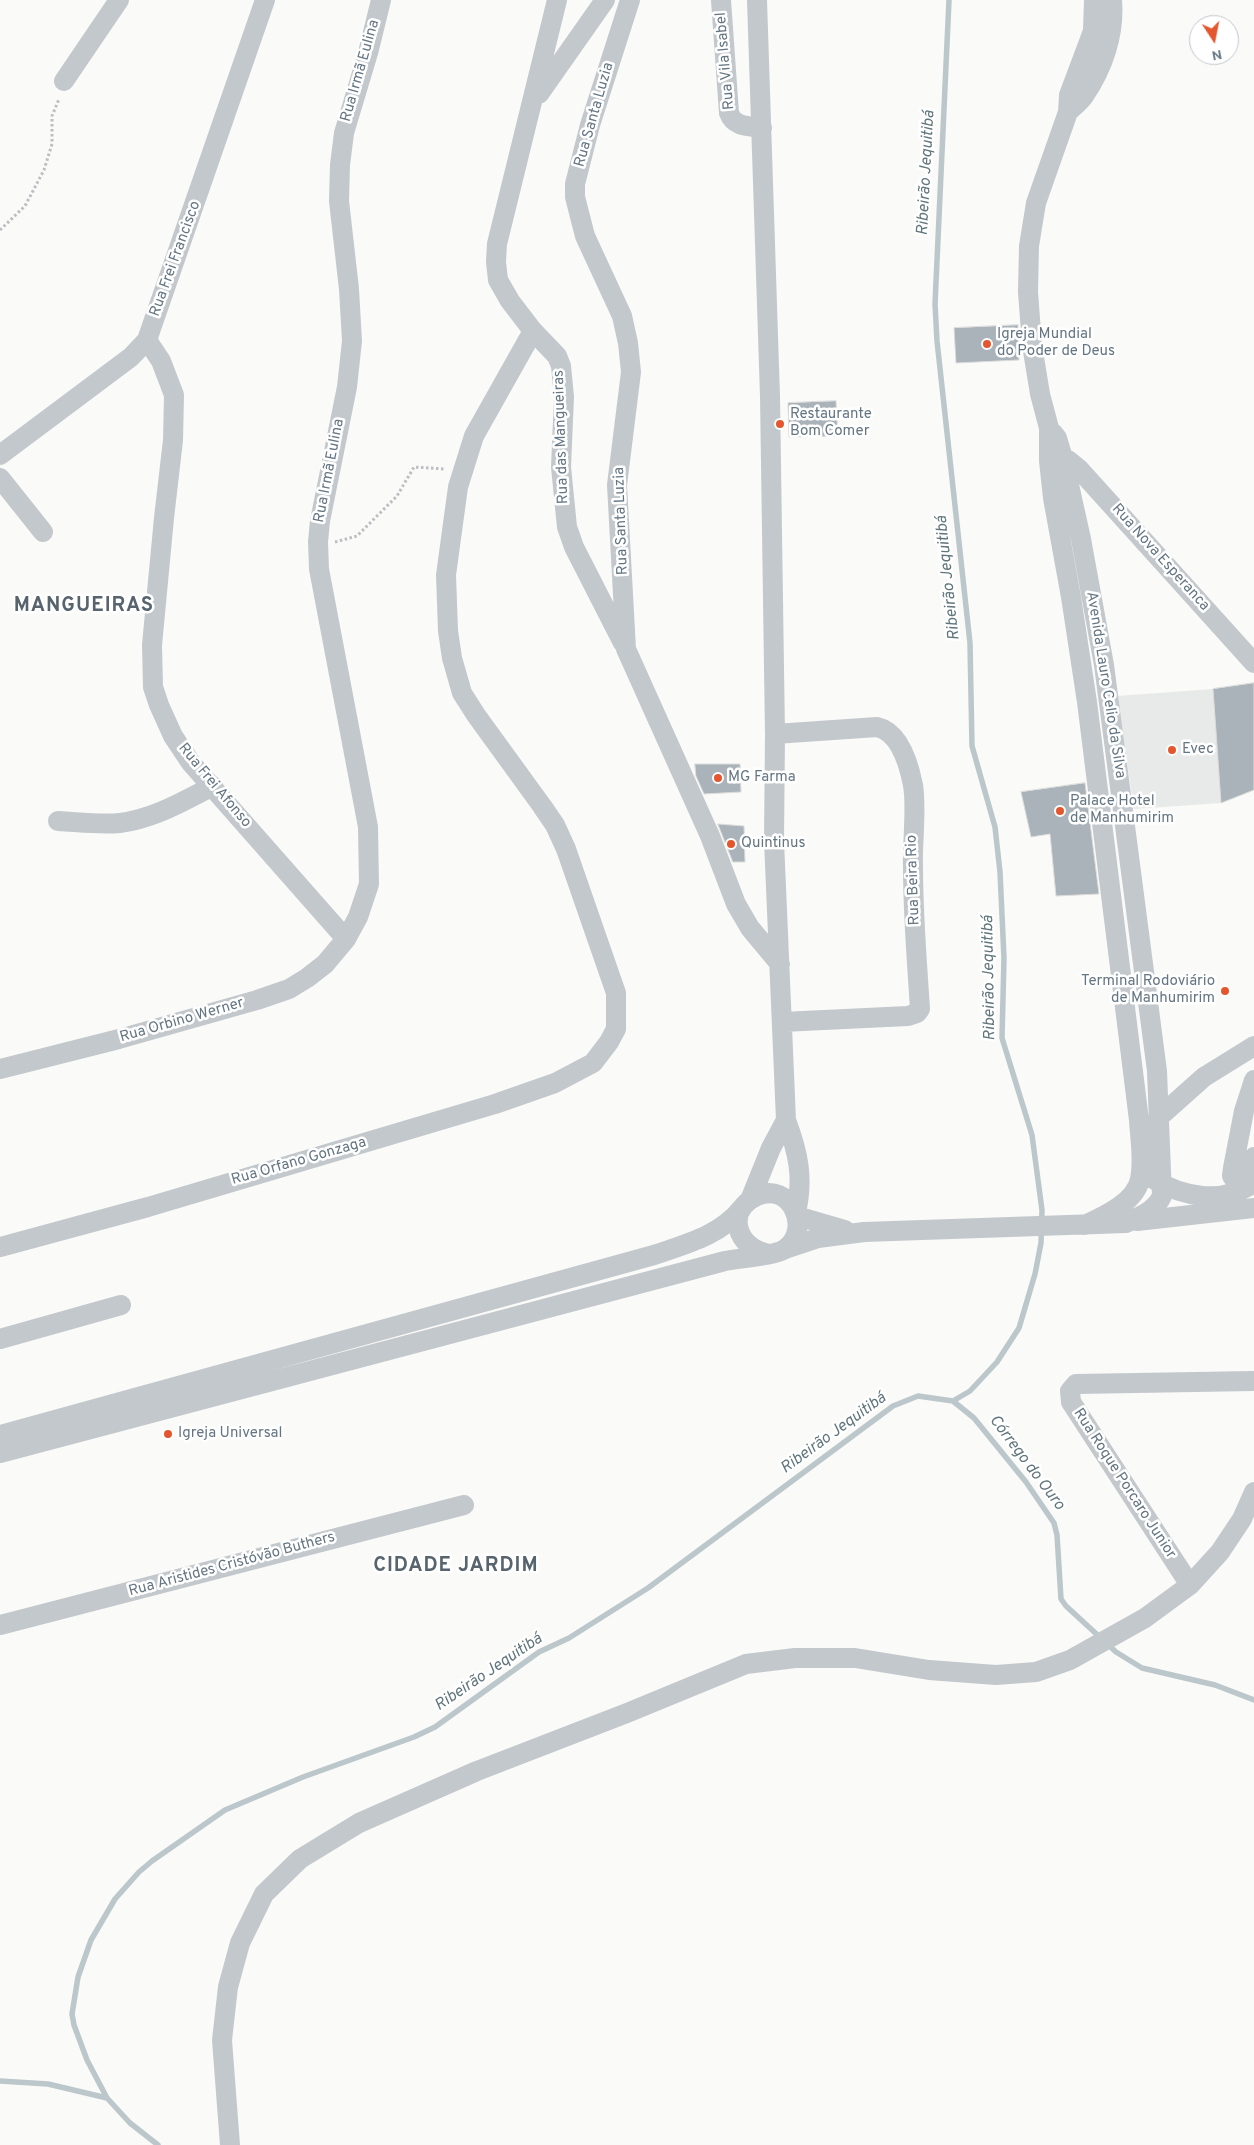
<!DOCTYPE html>
<html>
<head>
<meta charset="utf-8">
<style>
  body { margin:0 }
  #map { position:relative; width:1254px; height:2145px; overflow:hidden; background:#fafaf8; font-family:Overpass,sans-serif }
  canvas { display:block }
  .north { position:absolute; left:1189px; top:15px; width:50px; height:50px; box-sizing:border-box; background:#fff; border:1px solid #c1c8cd; border-radius:50%; rotate:169deg; font-size:14px; font-weight:700; line-height:20px; text-align:center; color:#657683 }
  .north::after { content:''; display:block; margin:auto; width:18px; height:22px; background:#e4572e; clip-path:polygon(50% 0,100% 100%,50% 72%,0 100%) }
</style>
</head>
<body>
<div id="map">
<canvas width="1254" height="2145"></canvas>
<div class="north">N</div>
</div>
<script>
const ctx = document.querySelector('canvas').getContext('2d');
ctx.lineJoin = 'round';
function paint(path, color) { ctx.fillStyle = color; ctx.fill(path, 'evenodd'); }
function trace(path, color, width, dash) { ctx.strokeStyle = color; ctx.lineWidth = width; ctx.lineCap = dash ? 'butt' : 'round'; ctx.setLineDash(dash || []); ctx.stroke(path); }
function drawText(font, color, halo, rows, align = 'center') {
  ctx.font = font + ' Overpass,sans-serif'; ctx.lineWidth = 5; ctx.setLineDash([]); ctx.textBaseline = 'middle'; ctx.strokeStyle = halo; ctx.fillStyle = color; for (const [text, x, y, turn = 0] of rows) {
    ctx.save(); ctx.translate(x, y); ctx.rotate((+turn || 0) * Math.PI / 180); ctx.textAlign = isNaN(turn) ? turn : align; if (halo) ctx.strokeText(text, 0, 0); ctx.fillText(text, 0, 0); ctx.restore();
  }
}
paint(new Path2D(`
  M1213,689L1221,803L1134,809L1117,696Z`), '#e8e9e9');
trace(new Path2D(`
  M953,1401L974,1418L1026,1482L1054,1523L1057,1535L1061,1599L1066,1606L1116,1652L1142,1668L1215,1685L1254,1700
  M0,2081L48,2084L107,2098
  M158,2145L130,2123L107,2098L87,2060L74,2025L72,2014L78,1977L91,1940L115,1899L139,1872L152,1861L225,1810L303,1777L414,1737L435,1727L539,1652L569,1638L648,1588L893,1406L918,1396L953,1401L970,1391L997,1362L1019,1328L1035,1274L1041,1243L1042,1210L1032,1135L1002,1038L1004,958L1000,872L995,827L972,746L970,643L937,341L935,304L949,0`), '#bbc7cb', 5.5);
const building = new Path2D(`
  M1018,325L1019,360L956,363L954,328Z
  M836,401L838,436L789,437L788,403Z
  M1254,683V790L1221,803L1213,689Z
  M695,764H740L741,792L704,794L696,776Z
  M1085,783L1099,894L1056,896L1050,834L1031,837L1021,792Z
  M718,824L744,826L745,862H733Z`);
paint(building, '#aab3b9');
trace(building, '#dcdcda', 1);
trace(new Path2D(`
  M0,230L25,206L44,170L52,144V116L59,99
  M335,542L357,536L397,496L414,467L445,469`), '#bbbfc2', 3, [2.5, 2.5]);
trace(new Path2D(`
  M557,0L497,244L496,262L498,280L510,301L533,331L557,356L561,366L564,397L561,467L567,527L574,547L623,643
  M630,0L590,125L575,184V197L585,236L622,316L628,343L631,372L617,485L626,649L710,836L736,904L750,928L780,964
  M721,0L729,113C734,127 748,126 762,128
  M757,0L770,396L775,734L774,841L786,1120C798,1152 804,1178 796,1212
  M64,81L119,0
  M539,94L605,0
  M1068,112C1073,107 1080,102 1084,96C1103,68 1115,34 1112,0
  M147,340L161,361L174,395L173,440L164,518L152,645L153,687L159,705L173,736L191,763L346,939
  M0,455L131,357L147,340L265,0
  M1056,458L1068,460L1079,469L1254,663
  M0,478L43,532
  M775,734L877,727C900,732 909,765 913,785C917,808 912,844 913,868C913,915 917,962 920,1009L917,1013L908,1016L782,1022
  M58,821C78,822 100,825 120,823C154,819 183,801 213,786
  M0,1069L119,1039L257,1000L289,989L307,978L325,964L346,939L358,917L369,884L368,827L319,569L318,542L320,521L347,387L352,341L349,289L339,201L340,165L344,133L368,53L381,0
  M1158,1118L1204,1077L1254,1046
  M1151,1178C1183,1197 1222,1205 1254,1183
  M1239,1185L1232,1176L1233,1168L1244,1111L1254,1080
  M1235,1191L1249,1175L1254,1157
  M750,1200L771,1148L786,1120
  M797,1216L845,1230
  M1137,1221L1254,1208
  M1085,1225C1104,1216 1136,1202 1140,1179C1144,1160 1140,1139 1139,1120L1087,702L1071,597L1053,498L1049,461V428L1040,394L1032,345L1028,292L1029,246L1036,203L1068,112L1069,95L1093,31L1094,0
  M0,1247L148,1207L495,1104L555,1083L593,1063L609,1042L616,1029V993L566,849L555,825L542,806L476,715L462,693L452,658L448,631L446,575L458,487L474,436L533,331
  M785,1249L818,1238L864,1232L1126,1223C1140,1216 1155,1211 1162,1196L1157,1071L1104,665L1081,539L1063,458L1057,438L1053,433
  M0,1339L121,1305
  M0,1435L654,1255C686,1244 721,1235 742,1208
  M0,1453L725,1261C740,1258 775,1256 785,1249C813,1229 790,1181 757,1196C724,1211 737,1249 769,1254
  M1190,1585L1071,1402L1070,1391L1076,1384L1254,1381
  M0,1625L464,1505
  M230,2145L222,2040L228,1987L240,1943L264,1894L300,1859L359,1823L477,1771L627,1713L746,1664L795,1658H855L929,1670L996,1675L1036,1672L1070,1660L1145,1618L1190,1585L1220,1552L1242,1519L1254,1492`), '#c3c8cc', 20);
for (const [x, y, r, color] of [
  [987,344,5,"#e4572e"],
  [780,424,5,"#e4572e"],
  [1172,750,5,"#e4572e"],
  [718,778,5,"#e4572e"],
  [1060,811,5,"#e4572e"],
  [731,844,5,"#e4572e"],
  [1225,991,5,"#e4572e"],
  [168,1434,5,"#e4572e"]
]) { const dot = new Path2D(); dot.arc(x, y, r, 0, 2 * Math.PI); ctx.fillStyle = color; ctx.fill(dot); trace(dot, '#fff', 2); }
drawText('15px', '#657683', '#fff', [
  ["Rua Vila Isabel",726,61,-95],
  ["Rua Irmã Eulina",361,71,-74],
  ["Rua Santa Luzia",595,115,-74],
  ["Rua Frei Francisco",176,259,-70],
  ["Rua das Mangueiras",562,437,-92],
  ["Rua Irmã Eulina",330,471,-79],
  ["Rua Santa Luzia",622,521,-92],
  ["Rua Nova Esperanca",1160,558,48],
  ["Avenida Lauro Celio da Silva",1105,685,81],
  ["Rua Frei Afonso",214,786,50],
  ["Rua Beira Rio",914,880,-92],
  ["Rua Orbino Werner",182,1021,-16],
  ["Rua Orfano Gonzaga",299,1162,-16],
  ["Rua Roque Porcaro Junior",1124,1484,57],
  ["Rua Aristides Cristóvão Buthers",232,1565,-15]
]);
drawText('15px', '#657683', '#fff', [
  ["Igreja Mundial",997,335],
  ["do Poder de Deus",997,352],
  ["Restaurante",790,415],
  ["Bom Comer",790,432],
  ["Evec",1182,750],
  ["MG Farma",728,778],
  ["Palace Hotel",1070,802],
  ["de Manhumirim",1070,819],
  ["Quintinus",741,844],
  ["Terminal Rodoviário",1215,982,"right"],
  ["de Manhumirim",1215,999,"right"],
  ["Igreja Universal",178,1434]
], 'left');
drawText('italic 16px', '#60757c', '#fff', [
  ["Ribeirão Jequitibá",927,173,-87],
  ["Ribeirão Jequitibá",949,578,-96],
  ["Ribeirão Jequitibá",990,978,-91],
  ["Ribeirão Jequitibá",834,1434,-36],
  ["Córrego do Ouro",1026,1463,53],
  ["Ribeirão Jequitibá",489,1673,-34]
]);
ctx.letterSpacing = '1px';
drawText('bold 20px', '#57646e', '#fff', [
  ["MANGUEIRAS",84,607],
  ["CIDADE JARDIM",456,1567]
]);
ctx.letterSpacing = '0px';
</script>
</body>
</html>
